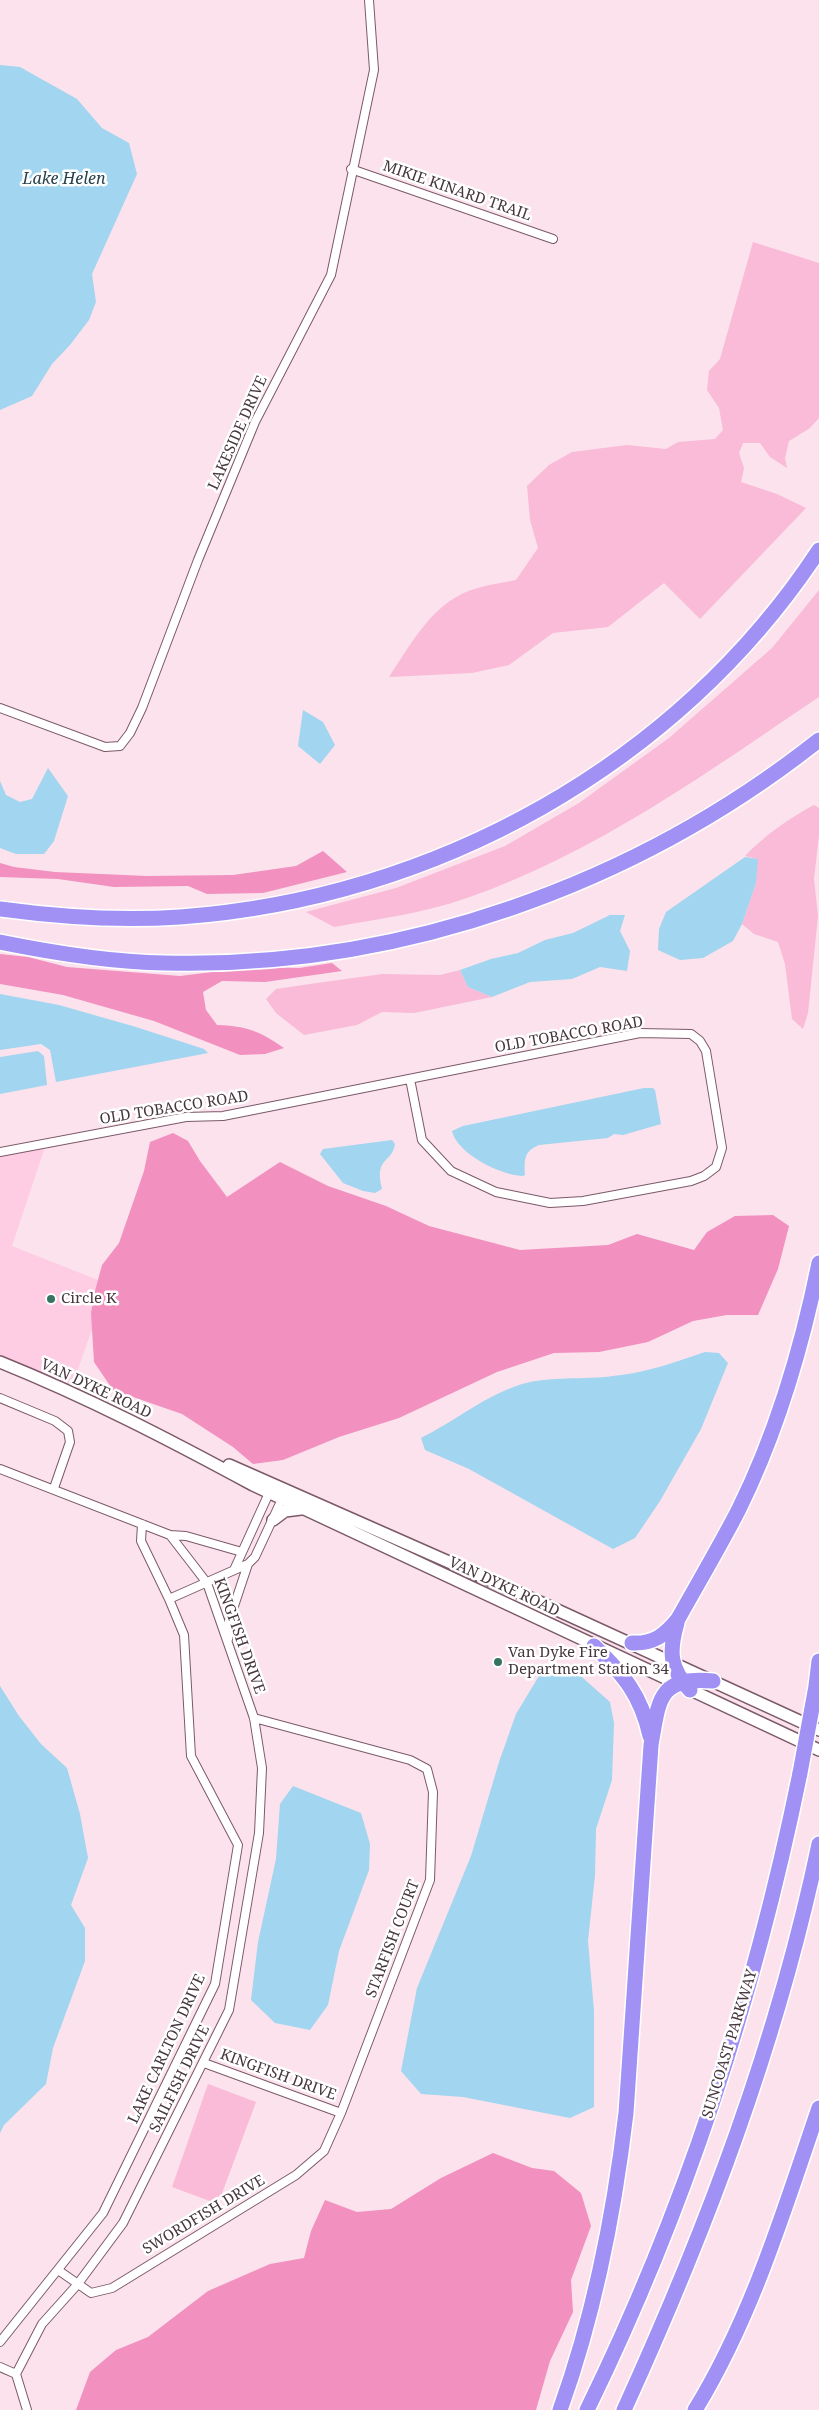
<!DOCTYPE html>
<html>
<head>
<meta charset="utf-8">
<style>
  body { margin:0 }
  canvas { display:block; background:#fbe2ec }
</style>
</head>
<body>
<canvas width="819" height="2410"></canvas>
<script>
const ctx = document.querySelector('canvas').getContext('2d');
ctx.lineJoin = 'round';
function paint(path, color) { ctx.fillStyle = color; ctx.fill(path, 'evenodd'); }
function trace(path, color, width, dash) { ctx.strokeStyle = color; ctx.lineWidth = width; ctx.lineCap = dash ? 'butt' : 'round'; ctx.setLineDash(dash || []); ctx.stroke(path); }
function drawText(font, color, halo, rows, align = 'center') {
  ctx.font = font + ' "Noto Serif",serif'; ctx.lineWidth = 5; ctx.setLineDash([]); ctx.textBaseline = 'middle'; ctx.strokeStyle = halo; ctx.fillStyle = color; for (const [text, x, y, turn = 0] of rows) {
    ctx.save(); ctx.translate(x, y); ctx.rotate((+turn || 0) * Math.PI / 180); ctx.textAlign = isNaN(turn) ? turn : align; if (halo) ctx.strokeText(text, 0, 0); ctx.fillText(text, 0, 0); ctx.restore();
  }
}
paint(new Path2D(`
  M46,1144L12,1246L108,1284L72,1386L0,1356V1155Z`), '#ffcde3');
paint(new Path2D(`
  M753,242L819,263V418L810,428L789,441L785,458L787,468L770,457L760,443H743L739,453L744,468L741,482L777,494L806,508L700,619L664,583L608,627L553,633L509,665L472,673L389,677C412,643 434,599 478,588C490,584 503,583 516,580L538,548L530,520L527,486L549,465L572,452L627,445L666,449L678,442L715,439L723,430L719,408L707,390L709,371L720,359Z
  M819,590V697C706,773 596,853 467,898C424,913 378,919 334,927L306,912L396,888L505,846L579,803L669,738L772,648Z
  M814,805L819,808V835L814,879L818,916L808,1013L803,1029L792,1019L785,964L778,942L754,934L742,924L756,883L757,859L745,856C765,835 788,819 814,805Z
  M460,970L468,987L492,997L414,1013L382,1012L357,1025L304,1035L276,1013L266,999L276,989L310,984L382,974L440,975Z
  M208,2084L256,2102L218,2204L172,2187Z`), '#f9bbd7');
paint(new Path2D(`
  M323,851L347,872L263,893L207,894L188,886L114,887L58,879L0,877V863L14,867L55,872L147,876L233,875L296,866Z
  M0,954L28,957L67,967L180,976L252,967L299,968L332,963L342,971L265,982L222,981L203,992L206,1010L217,1025C246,1026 260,1031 284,1048L265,1054L240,1055L154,1021L63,995L0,984Z
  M173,1133L188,1141L200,1161L227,1197L280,1162L328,1186L386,1206L429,1226L520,1250L608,1245L637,1234L694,1250L707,1232L735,1216L773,1215L789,1226L778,1269L758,1315H727L693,1321L648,1342L599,1352L554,1353L497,1372L399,1418L339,1437L283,1460L253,1464L233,1447L182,1414L113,1390L94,1362L91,1313L95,1291L102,1265L119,1243L144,1171L150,1142Z
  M493,2153L532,2168L554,2171L581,2193L591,2226L571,2280L573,2312L550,2361L536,2410H76L90,2372L116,2350L148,2337L208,2291L270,2264L304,2258L311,2231L325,2200L357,2212L391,2209L441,2178Z`), '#f290c0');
paint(new Path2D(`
  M0,65L20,67L77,99L102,128L129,143L137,174L92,274L96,302L89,320L70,345L52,364L32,396L0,410Z
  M303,710L323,722L335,745L320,764L298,746Z
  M48,768L68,796L54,841L44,854H16L0,848V781L6,795L20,802L32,799Z
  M745,857L758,859L756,883L742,924L733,941L703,958L680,960L658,950L659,929L666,912Z
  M610,915H625L620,931L630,951L627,971L600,967L572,979L530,982L492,997L468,987L460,970L491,959L518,953L545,940L573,933Z
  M0,994L59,1005L136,1027L204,1049L208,1053L56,1082L50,1050L41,1044L0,1050Z
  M38,1051L44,1056L47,1085L0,1094V1057Z
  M644,1088H653L655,1090L661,1124L623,1135L614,1134L608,1138L539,1145C524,1151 524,1160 525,1175L522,1176C501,1175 457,1154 452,1131L463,1126Z
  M392,1140L395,1144C392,1164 374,1156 382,1189L375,1193L363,1191L343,1183L320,1154L323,1149Z
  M705,1352L719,1353L728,1363L701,1429L660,1501L635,1538L613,1549L469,1469L425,1450L421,1438C457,1420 484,1396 522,1384C549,1376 585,1380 613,1376C645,1373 676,1362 705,1352Z
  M542,1671H575L610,1702L614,1723L612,1780L596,1829L595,1875L588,1941L594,2011V2107L570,2118L463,2097L421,2094L401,2071L417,1988L471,1856L499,1762L516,1714Z
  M0,1686L19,1716L41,1744L67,1768L80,1814L88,1858L71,1905L85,1928V1961L53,2048L46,2084L4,2125L0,2133Z
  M293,1786L361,1813L370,1844L369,1870L339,1951L328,2005L310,2030L275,2023L251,2000L258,1942L276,1859L280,1804Z`), '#a1d5f0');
const minor = new Path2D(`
  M351,169L553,239
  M0,708L105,747L120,746L130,733L142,708L198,560L255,422L331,275L374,70L369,0
  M0,1152L186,1117L223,1116L640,1033L691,1034L700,1041L706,1051L722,1148L716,1167L704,1176L691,1181L583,1201L550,1203L496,1192L451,1171L422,1140L410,1079
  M0,1398L55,1421L68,1431L70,1442L54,1488
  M0,1469L170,1535L207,1583L254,1718L262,1768L259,1833L229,2010L123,2223L77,2285L42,2324L16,2374L27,2410
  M170,1535L186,1536L242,1552
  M234,1570L269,1493L272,1491
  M169,1599L248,1564L255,1557L282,1499V1494
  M228,1639L229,1621L248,1564
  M204,2063L341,2113
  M58,2270L91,2293L112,2288L296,2175L324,2151L341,2113L430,1880L433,1792L427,1769L410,1760L254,1718
  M0,2342L103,2213L215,1984L238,1845L191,1756L184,1635L169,1599L141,1541L142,1524
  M0,2367L16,2374`);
const secondary = new Path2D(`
  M0,1362C87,1397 170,1440 253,1485L819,1750
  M229,1465L544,1604L819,1730
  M273,1520L285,1511L301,1509`);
const motorway = new Path2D(`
  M0,909C59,917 120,921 180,917C434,899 678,765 819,550
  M0,942C54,953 109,962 165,963C399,969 636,885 819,740
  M677,1623C669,1651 669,1668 690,1690
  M632,1643C654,1644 665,1635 678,1619C698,1583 720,1546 739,1509C777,1432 802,1347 819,1263
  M594,1646C624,1675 641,1695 650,1736
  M816,1686L819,1661
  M560,2410C595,2313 614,2215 626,2113L651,1745C659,1700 658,1676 713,1681
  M587,2410C686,2208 755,1994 800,1773
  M624,2410C707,2228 778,2040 819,1844
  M695,2410C752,2317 784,2210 819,2108`);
trace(minor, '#7c5969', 10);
trace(secondary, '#7c5969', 14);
trace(motorway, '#fff', 18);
trace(minor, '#fff', 8);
trace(secondary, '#fff', 11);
trace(motorway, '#a291f5', 15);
const motorwayBridge = new Path2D(`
  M800,1773L816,1686`);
trace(motorwayBridge, '#fff', 18, []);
trace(motorwayBridge, '#a291f5', 15);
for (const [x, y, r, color] of [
  [51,1299,5,"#367460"],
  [498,1662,5,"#367460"]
]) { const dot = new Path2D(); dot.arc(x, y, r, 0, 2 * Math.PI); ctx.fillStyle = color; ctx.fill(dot); trace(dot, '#fff', 2); }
drawText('15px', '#47373e', '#fff', [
  ["MIKIE KINARD TRAIL",457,191,19],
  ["LAKESIDE DRIVE",238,433,-66],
  ["OLD TOBACCO ROAD",569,1035,-10],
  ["OLD TOBACCO ROAD",174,1108,-9],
  ["VAN DYKE ROAD",96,1389,25],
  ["VAN DYKE ROAD",504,1587,25],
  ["KINGFISH DRIVE",239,1636,70],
  ["STARFISH COURT",393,1939,-69],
  ["SUNCOAST PARKWAY",730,2044,-73],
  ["LAKE CARLTON DRIVE",167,2049,-65],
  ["KINGFISH DRIVE",278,2075,20],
  ["SAILFISH DRIVE",180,2079,-64],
  ["SWORDFISH DRIVE",204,2215,-31]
]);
drawText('15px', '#47373e', '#fff', [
  ["Circle K",61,1299],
  ["Van Dyke Fire",508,1653],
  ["Department Station 34",508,1670]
], 'left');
drawText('italic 16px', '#27414e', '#fff', [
  ["Lake Helen",64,179]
]);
</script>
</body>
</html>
